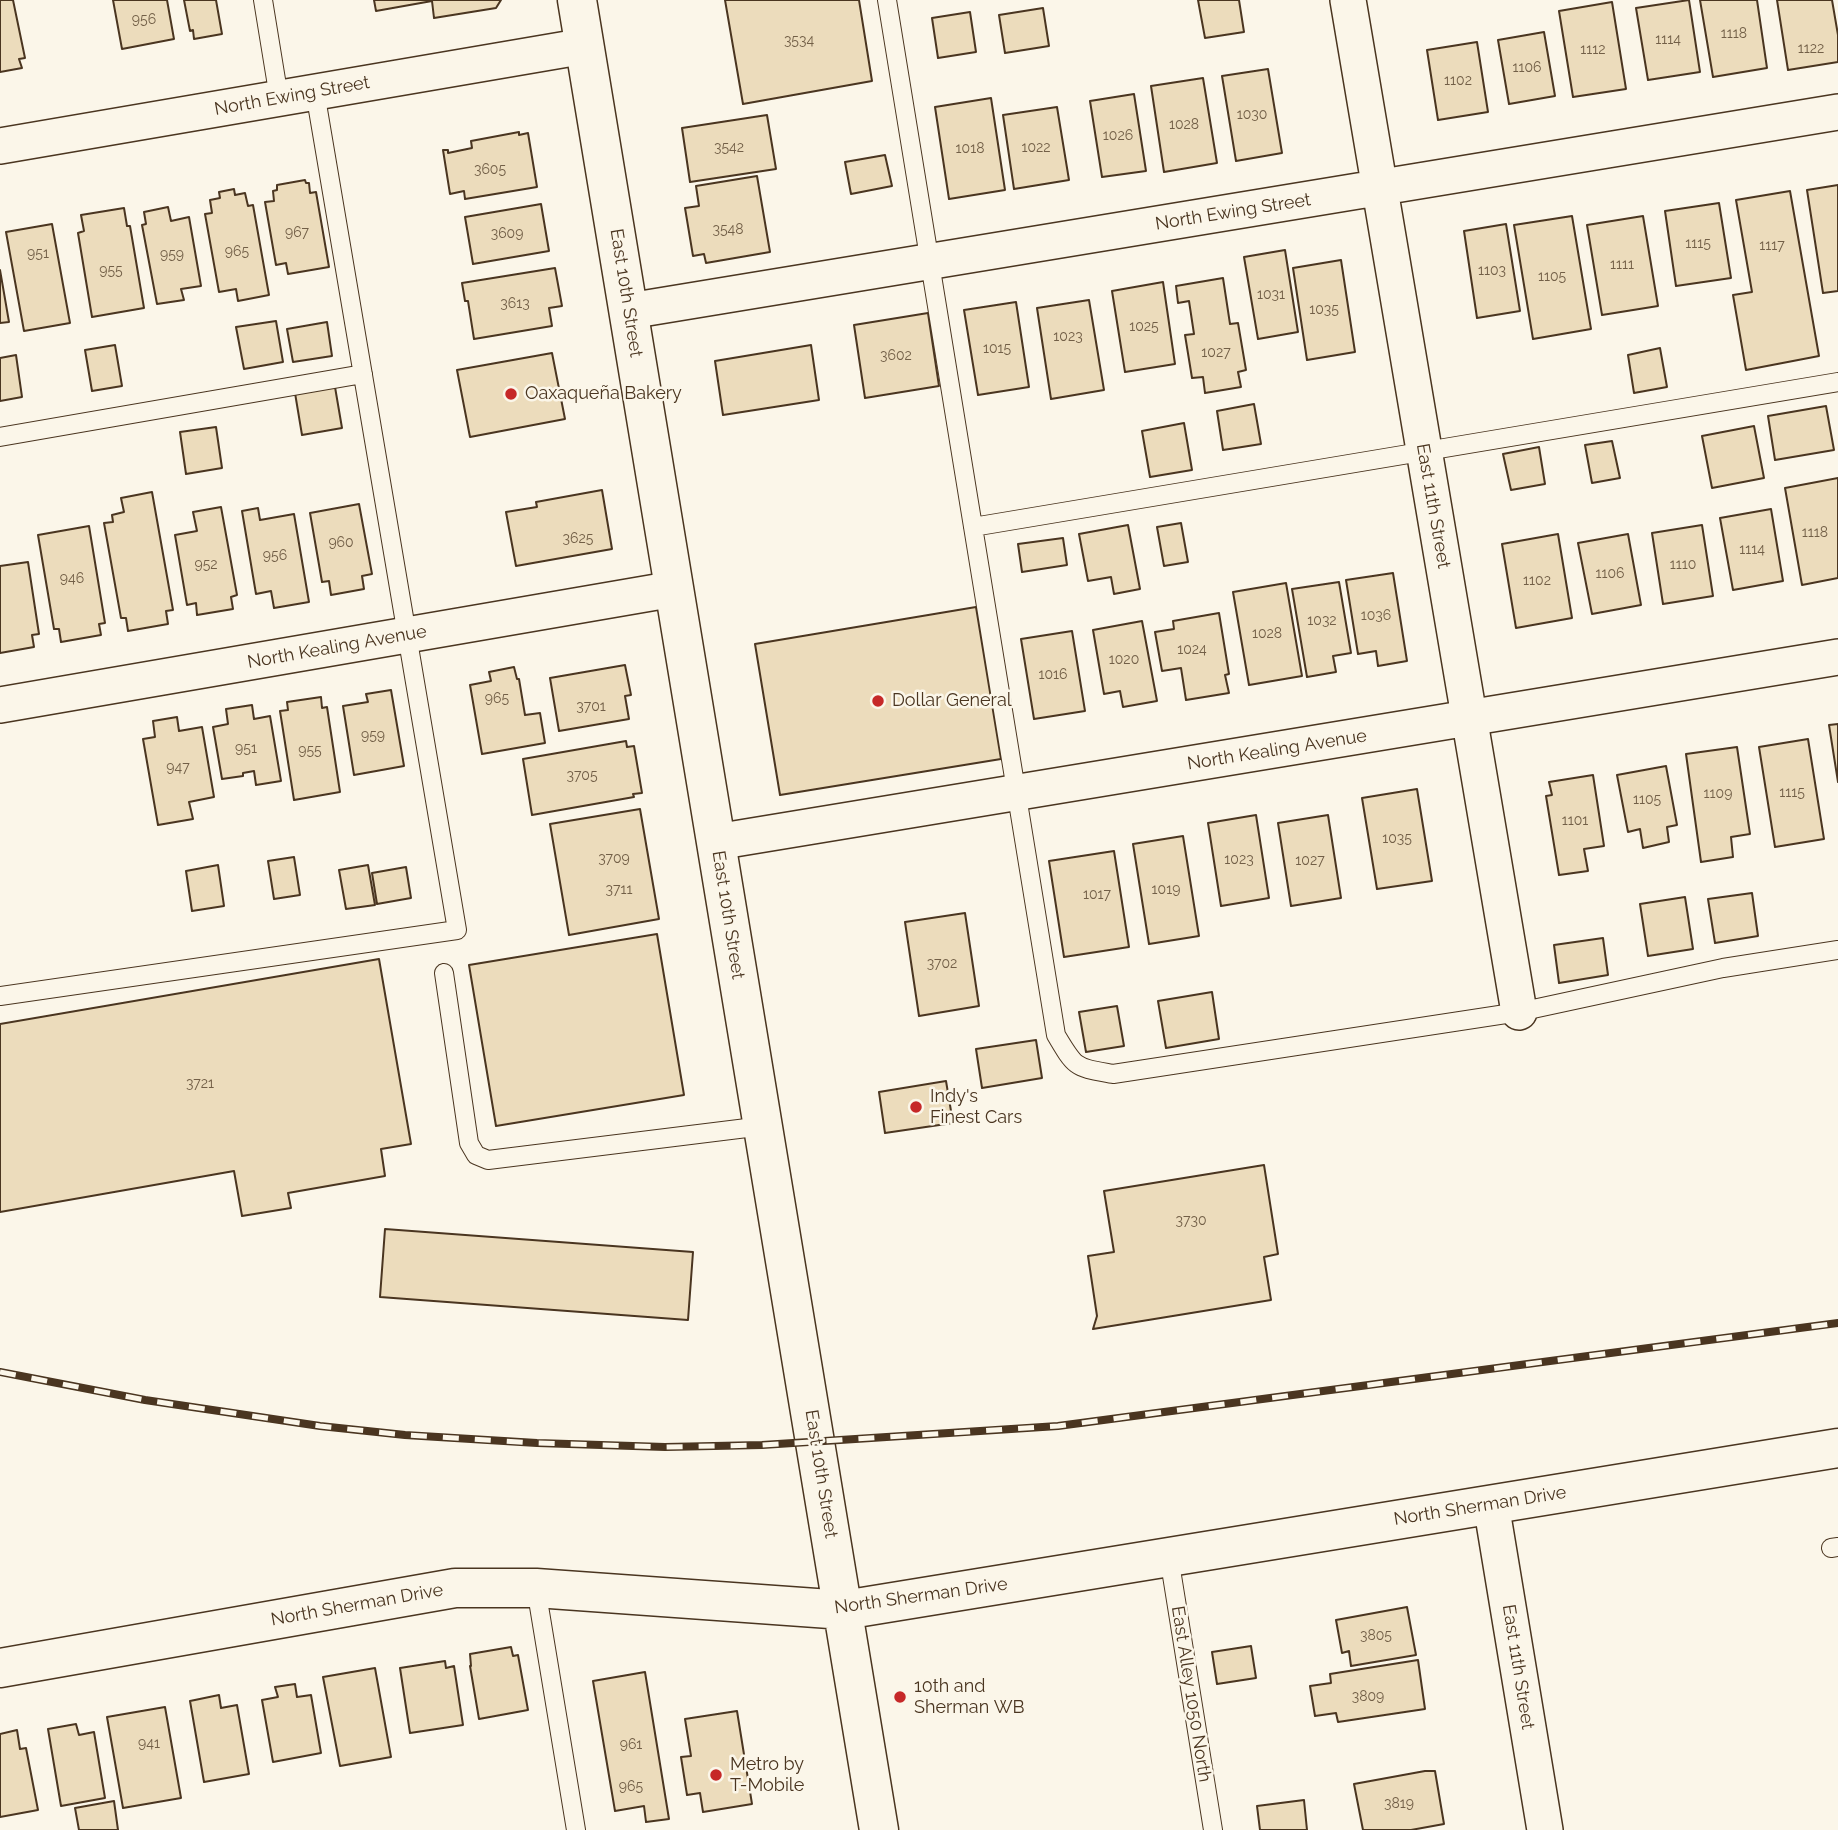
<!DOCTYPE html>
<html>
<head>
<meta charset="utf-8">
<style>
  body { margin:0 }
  canvas { display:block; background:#fbf6e9 }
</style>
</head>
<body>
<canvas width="1838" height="1830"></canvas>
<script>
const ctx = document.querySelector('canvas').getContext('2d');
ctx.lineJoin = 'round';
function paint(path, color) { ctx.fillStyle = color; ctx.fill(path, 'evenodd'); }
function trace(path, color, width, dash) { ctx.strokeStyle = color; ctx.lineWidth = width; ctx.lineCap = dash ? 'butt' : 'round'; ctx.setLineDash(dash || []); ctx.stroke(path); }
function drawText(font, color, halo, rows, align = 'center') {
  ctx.font = font + ' Raleway,sans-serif'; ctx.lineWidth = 5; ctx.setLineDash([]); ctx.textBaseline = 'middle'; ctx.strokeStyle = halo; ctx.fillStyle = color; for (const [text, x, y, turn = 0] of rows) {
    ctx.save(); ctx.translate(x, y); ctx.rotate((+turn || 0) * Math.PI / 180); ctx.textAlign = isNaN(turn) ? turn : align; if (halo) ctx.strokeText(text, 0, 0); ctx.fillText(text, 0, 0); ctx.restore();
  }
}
const building = new Path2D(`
  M0,0H13L25,58L19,59L22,68L0,72Z
  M113,0H167L174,39L122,49Z
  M184,0H216L222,34L194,39L193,30L190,31Z
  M374,0H501L496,8L434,18L432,1L376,11Z
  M725,0H859L872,81L743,104Z
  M1198,0H1239L1244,32L1205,38Z
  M1689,0L1700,72L1648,80L1636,8Z
  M1700,0H1757L1767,68L1713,77Z
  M1777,0H1832L1838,35V62L1788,70Z
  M1612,2L1626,89L1573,97L1559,11Z
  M1043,8L1049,46L1005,53L999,15Z
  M970,12L976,52L938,58L932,18Z
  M1544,32L1555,96L1509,104L1498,40Z
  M1477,42L1488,112L1438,120L1427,50Z
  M1268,69L1282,153L1236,161L1222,76Z
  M1203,78L1217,163L1164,172L1151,86Z
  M1134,94L1146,171L1102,177L1090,101Z
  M991,98L1005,190L949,199L935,107Z
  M1057,107L1069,180L1014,189L1003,115Z
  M767,115L776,169L690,182L682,128Z
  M519,132V135L528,133L537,187L465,199L464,191L450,194L443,150H448V153L472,148L471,141Z
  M885,155L892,186L851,194L845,162Z
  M757,176L770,252L706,263L704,254L693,256L685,208L699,206L696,186Z
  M305,180L306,183H309L310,193L316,192L329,267L288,274L286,263L276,265L265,202L274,201L273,191L277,190V185Z
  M1838,185V291L1823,293L1807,190Z
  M234,189L235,195L245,193L248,206L253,205L269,295L238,301L236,289L219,292L205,214L212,213L210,200L220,198L219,192Z
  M1790,191L1819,356L1746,370L1733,295L1752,292L1736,200Z
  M1719,203L1731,278L1676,286L1665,211Z
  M541,204L549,251L473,264L465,217Z
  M168,207L171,221L189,217L201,286L181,289L184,300L157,304L142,225L146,224L144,212Z
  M124,208L127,226H130L144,308L92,317L78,233L84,231L81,215Z
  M1572,216L1591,329L1533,339L1514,225Z
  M1643,216L1658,306L1602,315L1587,225Z
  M52,224L70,323L24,331L6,232Z
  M1506,224L1520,311L1477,318L1464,231Z
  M1285,250L1298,332L1258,339L1244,257Z
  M1341,260L1355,352L1307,360L1293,268Z
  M555,268L562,306L549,308L552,326L474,339L468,301H465L462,283Z
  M0,270L9,322L0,323Z
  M1223,278L1230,324L1238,323L1246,370L1238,372L1241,387L1205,393L1203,377L1192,378L1185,335L1194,334L1189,301L1178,303L1176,286Z
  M1163,282L1175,364L1125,372L1112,291Z
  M1089,300L1104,390L1051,399L1037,308Z
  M1016,302L1029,387L978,395L964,310Z
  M928,313L939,386L865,398L854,325Z
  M276,321L283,362L244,369L236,327Z
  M327,322L332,356L293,362L287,329Z
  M115,345L122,386L92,391L85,350Z
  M811,345L819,400L723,415L715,361Z
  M1660,348L1667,387L1634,393L1628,355Z
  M552,353L565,419L470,437L457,370Z
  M16,355L22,397L0,401V358Z
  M335,387L342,428L302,435L295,393Z
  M1254,404L1261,444L1223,450L1217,411Z
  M1826,406L1834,450L1775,460L1768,416Z
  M1184,423L1192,470L1150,477L1142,431Z
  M1754,426L1764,478L1712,488L1702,436Z
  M216,427L222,468L186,474L180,432Z
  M1612,441L1620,478L1592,483L1585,445Z
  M1539,447L1545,484L1511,490L1503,454Z
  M1838,478V578L1802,585L1785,488Z
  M602,490L612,549L516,566L506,512L537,507L536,502Z
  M152,492L173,610L166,611L168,624L128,631L126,618H121L104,523L113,522L112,515L124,512L121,498Z
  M359,504L372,574L362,576L364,589L331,595L329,581L322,582L310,513Z
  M221,507L237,595L231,597L233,609L197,615L196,603L187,605L175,535L197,531L193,512Z
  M258,508L260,520L294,514L309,602L274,608L271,591L256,594L242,511Z
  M1771,509L1783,581L1733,590L1720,518Z
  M1181,523L1188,562L1164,566L1157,527Z
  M1128,525L1140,589L1114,594L1111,577L1088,581L1079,534Z
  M1702,525L1713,596L1663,604L1652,533Z
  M89,526L105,623L99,624L101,635L61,642L59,629H54L38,535Z
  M1558,534L1572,618L1516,628L1502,544Z
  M1628,534L1641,605L1592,614L1578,543Z
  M1063,538L1067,565L1022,572L1018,544Z
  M28,562L39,634L32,635L34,647L0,653V566Z
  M1393,573L1407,661L1378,666L1376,651L1358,654L1346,580Z
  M1339,582L1351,653L1333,656L1336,672L1307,677L1292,589Z
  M1286,583L1302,676L1249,685L1233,592Z
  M976,607L1001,759L780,795L755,644Z
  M1219,613L1229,674L1225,675L1229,693L1186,700L1181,668L1162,671L1155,632L1174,629L1173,621Z
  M1142,621L1157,701L1123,707L1120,691L1104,694L1093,630Z
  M1072,631L1085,711L1034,719L1021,639Z
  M625,665L631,695L625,696L629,719L559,731L550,678Z
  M514,667L517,679H519L525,715L540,713L545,743L482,754L470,685L491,681L489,672Z
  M391,690L404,766L354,775L343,706L368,702L366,694Z
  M321,697L322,708L327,707L340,792L294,800L280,711L288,710L287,702Z
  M252,705L254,719L270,716L281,781L256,785L254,771L243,773V776L222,779L213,727L228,724L226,709Z
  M177,717L179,731L202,727L214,797L189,802L193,819L158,825L143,739L155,737L153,721Z
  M1838,724V782L1829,725Z
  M1808,739L1824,839L1775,847L1759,747Z
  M626,741L627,747L634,746L642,793L633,794L634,797L532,815L523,759Z
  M1737,747L1750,834L1731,837L1733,857L1701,862L1686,754Z
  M1666,766L1677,825L1667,827L1669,842L1643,848L1640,829L1628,832L1617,775Z
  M1593,775L1604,846L1584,849L1588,871L1559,875L1546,796L1552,795L1549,782Z
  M1417,789L1432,881L1377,889L1362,798Z
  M640,809L659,919L569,935L550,824Z
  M1256,815L1269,898L1221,906L1208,823Z
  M1328,815L1341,898L1291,906L1278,823Z
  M1183,836L1199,936L1149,944L1133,844Z
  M1114,851L1129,947L1064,957L1049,861Z
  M294,857L300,895L274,899L268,861Z
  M218,865L224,906L192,911L186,871Z
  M368,865L375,905L346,909L339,870Z
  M406,867L411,898L377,904L372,873Z
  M1752,893L1758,936L1715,943L1708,899Z
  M1685,897L1693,949L1648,956L1640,904Z
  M965,913L979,1006L919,1016L905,922Z
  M657,934L684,1095L496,1126L469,965Z
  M1603,938L1608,975L1559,983L1554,945Z
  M379,959L411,1144L381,1149L385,1176L288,1193L291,1208L242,1216L234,1171L0,1212V1024Z
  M1212,992L1219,1039L1166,1048L1158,1001Z
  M1117,1006L1124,1046L1086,1052L1079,1012Z
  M1036,1040L1042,1078L982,1088L976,1049Z
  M946,1081L953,1123L885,1133L879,1092Z
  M1264,1165L1278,1254L1264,1257L1271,1300L1093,1329L1097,1316L1088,1256L1114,1252L1104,1191Z
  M385,1229L693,1252L688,1320L380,1297Z
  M1407,1607L1416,1655L1351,1666L1349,1651L1342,1653L1336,1620Z
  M1251,1646L1256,1678L1217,1684L1212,1652Z
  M511,1647L513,1656L518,1655L528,1710L479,1719L470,1666H471L470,1654Z
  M1418,1660L1425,1709L1338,1722L1336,1713L1315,1716L1310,1686L1331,1683L1330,1674Z
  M445,1661L446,1668L454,1666L463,1725L410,1733L400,1668Z
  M375,1668L391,1757L340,1766L323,1677Z
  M645,1672L669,1819L646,1822L644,1806L615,1811L593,1681Z
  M295,1684L297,1697L311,1695L321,1753L273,1762L262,1700L278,1697L275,1687Z
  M219,1695L221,1708L237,1705L249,1774L204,1782L190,1701Z
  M165,1707L181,1798L123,1808L107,1717Z
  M737,1711L752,1804L703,1812L700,1793L687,1795L681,1757L691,1756L685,1719Z
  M76,1724L79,1735L94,1732L105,1798L61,1806L48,1729Z
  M17,1730L20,1749L26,1748L38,1810L0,1817V1734Z
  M1425,1771H1435L1444,1824L1411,1830H1363L1354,1784Z
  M1304,1800L1307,1830H1260L1257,1806Z
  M114,1801L118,1830H79L75,1808Z`);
paint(building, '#ecdcbc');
trace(building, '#4a3520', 2);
const service = new Path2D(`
  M263,0L279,98
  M887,0L1056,1035C1076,1069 1075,1067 1113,1074L1519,1012L1723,968L1838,950
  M0,437L363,374
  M973,527L1838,382
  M444,973L469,1143L476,1155L488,1160L763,1126
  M0,996L457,930L315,92
  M1831,1548L1838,1547
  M1169,1557L1213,1830
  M536,1588L576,1830`);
const minor = new Path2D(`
  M1348,0L1519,1012
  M0,146L585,46
  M629,311L1838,112
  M0,705L674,589
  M716,842L1838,657
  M1491,1504L1545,1830`);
const secondary = new Path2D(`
  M577,0L879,1830
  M0,1668L455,1588H536L844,1610L1838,1448`);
trace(service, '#4a3520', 20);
trace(minor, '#4a3520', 38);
trace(secondary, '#4a3520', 41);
trace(service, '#fbf6e9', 18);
trace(minor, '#fbf6e9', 35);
trace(secondary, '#fbf6e9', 38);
const rail = new Path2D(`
  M0,1372L145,1400L320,1426L405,1435L537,1443L665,1447L762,1445L1058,1426L1838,1323`);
trace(rail, '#4a3520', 8);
trace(rail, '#fbf6e9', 5, [16]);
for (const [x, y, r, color] of [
  [511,394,7,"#c62828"],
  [878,701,7,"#c62828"],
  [916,1107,7,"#c62828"],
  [900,1697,7,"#c62828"],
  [716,1775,7,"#c62828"]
]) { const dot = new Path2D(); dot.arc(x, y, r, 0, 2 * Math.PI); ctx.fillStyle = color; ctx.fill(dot); trace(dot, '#fbf6e9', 2.5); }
drawText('14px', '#725f47', null, [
  ["956",144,20],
  ["1118",1734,34],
  ["1114",1668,40],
  ["3534",799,41],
  ["1122",1811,49],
  ["1112",1593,50],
  ["1106",1527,68],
  ["1102",1458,81],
  ["1030",1252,115],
  ["1028",1184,125],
  ["1026",1118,136],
  ["3542",729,148],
  ["1022",1036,148],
  ["1018",970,149],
  ["3605",490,170],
  ["3548",728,230],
  ["967",297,233],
  ["3609",507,234],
  ["1115",1698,244],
  ["1117",1772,246],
  ["965",237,252],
  ["951",38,254],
  ["959",172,255],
  ["1111",1622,265],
  ["955",111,271],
  ["1103",1492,271],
  ["1105",1552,277],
  ["1031",1271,295],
  ["3613",515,304],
  ["1035",1324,310],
  ["1025",1144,327],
  ["1023",1068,337],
  ["1015",997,349],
  ["1027",1216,353],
  ["3602",896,356],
  ["1118",1815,533],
  ["3625",578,539],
  ["960",341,543],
  ["1114",1752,550],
  ["956",275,556],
  ["952",206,565],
  ["1110",1683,565],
  ["1106",1610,574],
  ["946",72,579],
  ["1102",1537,581],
  ["1036",1376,616],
  ["1032",1322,621],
  ["1028",1267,634],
  ["1024",1192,650],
  ["1020",1124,660],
  ["1016",1053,675],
  ["965",497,699],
  ["3701",591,707],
  ["959",373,736],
  ["951",246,749],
  ["955",310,751],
  ["947",178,768],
  ["3705",582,776],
  ["1115",1792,793],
  ["1109",1718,794],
  ["1105",1647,800],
  ["1101",1575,821],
  ["1035",1397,839],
  ["3709",614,859],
  ["1023",1239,860],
  ["1027",1310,861],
  ["3711",619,890],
  ["1019",1166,890],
  ["1017",1097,895],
  ["3702",942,964],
  ["3721",200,1084],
  ["3730",1191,1221],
  ["3805",1376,1636],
  ["3809",1368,1697],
  ["941",149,1744],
  ["961",631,1745],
  ["965",631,1787],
  ["3819",1399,1804]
]);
drawText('18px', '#4a3520', '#fbf6e9', [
  ["North Ewing Street",292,96,-10],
  ["North Ewing Street",1233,212,-9],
  ["East 10th Street",626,293,81],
  ["East 11th Street",1433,506,80],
  ["North Kealing Avenue",337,647,-10],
  ["North Kealing Avenue",1277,750,-9],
  ["East 10th Street",728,915,81],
  ["East 10th Street",821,1474,81],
  ["North Sherman Drive",1480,1506,-9],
  ["North Sherman Drive",921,1596,-8],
  ["North Sherman Drive",357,1605,-10],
  ["East 11th Street",1518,1667,81],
  ["East Alley 1050 North",1191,1694,81]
]);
drawText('18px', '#4a3520', '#fbf6e9', [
  ["Oaxaqueña Bakery",525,394],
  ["Dollar General",892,701],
  ["Indy's",930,1097],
  ["Finest Cars",930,1118],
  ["10th and",914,1687],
  ["Sherman WB",914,1708],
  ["Metro by",730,1765],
  ["T-Mobile",730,1786]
], 'left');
</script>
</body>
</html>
